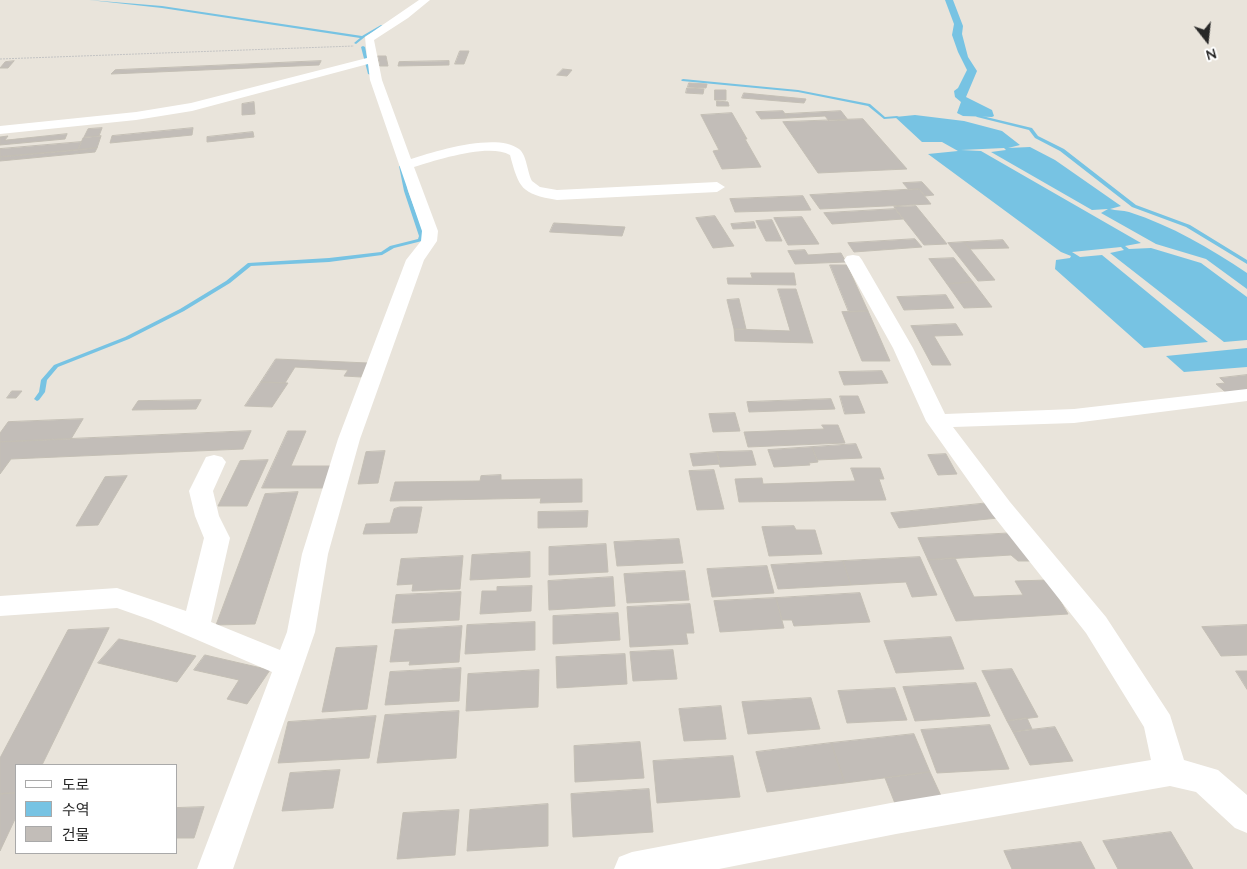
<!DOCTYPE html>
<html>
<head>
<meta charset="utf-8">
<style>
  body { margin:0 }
  #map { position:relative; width:1247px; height:869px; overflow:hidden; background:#e9e4db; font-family:Quicksand,"Noto Sans KR",sans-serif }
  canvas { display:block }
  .legend { position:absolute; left:15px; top:764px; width:162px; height:90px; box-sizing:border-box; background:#fff; border:1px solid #a9a9a9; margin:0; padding:6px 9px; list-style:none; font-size:15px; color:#282828 }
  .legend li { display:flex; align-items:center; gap:10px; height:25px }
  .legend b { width:25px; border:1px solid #a9a9a9 }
  .north { position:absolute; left:1182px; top:15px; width:50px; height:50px; -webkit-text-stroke:4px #fff; paint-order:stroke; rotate:164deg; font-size:14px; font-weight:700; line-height:20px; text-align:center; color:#282828 }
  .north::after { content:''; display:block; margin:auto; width:18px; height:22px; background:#282828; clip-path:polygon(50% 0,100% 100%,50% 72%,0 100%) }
</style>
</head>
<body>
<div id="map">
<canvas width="1247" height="869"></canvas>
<ul class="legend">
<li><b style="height:6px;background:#fff"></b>도로</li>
<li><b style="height:14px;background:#77c3e3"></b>수역</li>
<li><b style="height:14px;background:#c2bdb8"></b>건물</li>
</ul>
<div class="north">N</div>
</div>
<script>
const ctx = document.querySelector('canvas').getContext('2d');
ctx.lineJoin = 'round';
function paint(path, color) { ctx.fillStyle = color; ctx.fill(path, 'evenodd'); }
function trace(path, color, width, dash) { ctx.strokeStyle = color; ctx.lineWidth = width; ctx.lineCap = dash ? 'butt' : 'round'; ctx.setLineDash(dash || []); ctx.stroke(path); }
paint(new Path2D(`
  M945,0H953L963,26L962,34L968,57L977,71L966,97L992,110L994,116L992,117L963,116L957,113L961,102L955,97L954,91L958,88L967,70L958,52L952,35L954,24Z
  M915,115L964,121L1002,131L1020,145L1008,148L1030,147L1055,160L1121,206L1110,209C1116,211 1123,210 1129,212C1172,226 1210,248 1247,273V289L1206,259L1156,244L1101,213L1108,209L1092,210L991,152L1006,150L1004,148L961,150L981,151L1141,243L1125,246L1129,249L1151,248L1201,263L1247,297V340L1224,342L1110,253L1124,250L1121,247L1072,252L1080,257L1102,255L1208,342L1144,348L1055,269L1056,260L1070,258L1071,256L1061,252L928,154L958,151L942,142H922L895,117Z
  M1247,348V367L1184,372L1166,356Z`), '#77c3e3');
paint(new Path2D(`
  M89,0L162,6L362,36L381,25L384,26L366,36L356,44L354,43L360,38L162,8Z
  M363,46L365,47L371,75L368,74L361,47Z
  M683,79L798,90L870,104L885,117L897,116L899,117L897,118L884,119L868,106L798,92L682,81L681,80Z
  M978,115L1032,128L1038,136L1064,149L1136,205L1190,225L1247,260V264L1186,227L1132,207L1060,151L1035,138L1029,130L977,117L976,116Z
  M399,166L403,167L408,191L425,236L422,241L394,248L382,255L329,262L251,266L230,283L184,311L129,339L58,367L47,380L45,392L39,400L37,401L34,399L39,392L41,380L54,365L125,337L180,309L226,281L248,263L329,258L381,252L390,246L418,239L419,236L404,191Z`), '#77c3e3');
const building = new Path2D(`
  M460,51H469L464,64H455Z
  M378,56H386L388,66H380Z
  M14,61L8,68H0L5,62Z
  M321,61L319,65L111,74L115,70Z
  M449,61V65L398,66L399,62Z
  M563,69L572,70L567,76L557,75Z
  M689,83L707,84L706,88L688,87Z
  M687,88L704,89L703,94L686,93Z
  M715,90H726V100H715Z
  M744,93L806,99L804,103L742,98Z
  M717,101L728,102L729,106H717Z
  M254,102L255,114L242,115V104Z
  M783,111L788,118L761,119L756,112Z
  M841,111L848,120L829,121L825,116L788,118L785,114Z
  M732,113L747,139H745L761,167L722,169L713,151L719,150L701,115Z
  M863,119L907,169L818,173L783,122Z
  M102,128L99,136L84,137L88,129Z
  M193,128L192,135L110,143L112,136Z
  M253,132L254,137L207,142V137Z
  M67,134L65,139L0,145V137L8,136L5,140Z
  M101,136L97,148L78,150L83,138Z
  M81,142L78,150L0,157V149Z
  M97,148L95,152L0,161V157Z
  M922,182L934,195L925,196L919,189L909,190L903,183Z
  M919,189L931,204L820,209L810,195Z
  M803,196L811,210L735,212L730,199Z
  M916,206L947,244L924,245L894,207Z
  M895,209L903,219L832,224L824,213Z
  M715,216L734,246L713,248L696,218Z
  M802,217L819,244L788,245L774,218Z
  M772,220L782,241H766L756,221Z
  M754,222L756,228L733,229L731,224Z
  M554,223L625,227L622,236L550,232Z
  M915,239L922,247L854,252L848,243Z
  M1003,240L1009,248L970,249L964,242Z
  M964,242L970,249L995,280L978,281L948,243Z
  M805,250L808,255L841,253L846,262L795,264L788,251Z
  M954,258L973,282L947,284L929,259Z
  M830,265H847L868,311L849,312Z
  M751,273H794L796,285L728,284L727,278H752Z
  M973,282L992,307L964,308L947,284Z
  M778,289H796L813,343L735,341L734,329L790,331Z
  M946,295L954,308L904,310L897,297Z
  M739,299L746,329H734L727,300Z
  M868,311L890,361H862L842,312Z
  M956,324L963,335L934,336L951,365H932L911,326Z
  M276,359L368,363L361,377L344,376L348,370L295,367L285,383L261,382Z
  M882,371L888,383L844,385L839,372Z
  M1247,375V393L1229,395L1216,384L1225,383L1220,378Z
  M261,382L288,383L272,407L245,406Z
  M12,391H22L16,398H7Z
  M840,396H858L865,413L845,414Z
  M831,399L835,409L749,412L747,402Z
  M201,400L196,409L132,410L138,401Z
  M735,413L740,431L713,432L709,414Z
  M83,419L71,439L0,442V433L8,422Z
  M822,425H838L845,443L748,447L744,432L824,429Z
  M251,431L243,449L11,459L0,474V442Z
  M288,431H306L291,466H333L325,488H262Z
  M856,444L862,458L817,460L812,447Z
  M812,447L818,462L809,463L810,465L774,467L768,450Z
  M385,451L378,483L358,484L366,452Z
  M752,451L756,465L720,467L717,452Z
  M717,452L720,464L693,466L690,454Z
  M946,454L957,474L938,475L928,455Z
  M268,460L247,506H218L240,461Z
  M851,468H880L884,479H879L886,500L739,502L735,479L762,478L763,484L855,481Z
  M714,470L724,509L697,510L689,471Z
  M501,475V480L582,479V502L540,503L541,498L390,501L395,482L480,481L481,476Z
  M127,476L98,525L76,526L105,477Z
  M298,492L255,624L216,625L265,494Z
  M989,503L998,518L899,528L891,513Z
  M400,507H422L417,533L363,534L366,524L390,523L394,509Z
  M588,511L587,527L538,528V512Z
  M794,526L796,530H815L822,554L769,556L762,527Z
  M1015,533L1035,561H1018L1011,555L928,560L918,538Z
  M679,539L683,563L617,566L614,542Z
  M606,544L608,572L549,575V547Z
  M530,552V577L470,580L472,555Z
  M463,556L460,589L412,591L413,584L397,585L401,559Z
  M920,557L937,595L912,597L906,582L851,585L843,561Z
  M955,558L974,597L1023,595L1015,581L1048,580L1068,614L956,621L928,560Z
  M843,561L851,585L778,589L771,565Z
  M767,566L774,593L712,597L707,569Z
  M685,571L689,600L627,603L624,574Z
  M613,577L615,606L549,610L548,581Z
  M532,586L531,611L480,614L482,591H497V587Z
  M461,592L459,620L392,623L396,595Z
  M860,593L870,622L794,626L792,620H782L776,598Z
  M776,598L784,628L720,632L714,601Z
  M690,604L694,633H686L688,644L630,647L627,607Z
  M618,613L620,640L553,644V616Z
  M535,622V650L465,654L467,625Z
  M1247,625V655L1221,656L1202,627Z
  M462,626L459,662L409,665L410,661L390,662L395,630Z
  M109,628L42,765H16V793L0,794V758L68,630Z
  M951,637L964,669L896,673L884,641Z
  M119,639L196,656L177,682L98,663Z
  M377,646L367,709L322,712L336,648Z
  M673,650L677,679L633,681L630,652Z
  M625,654L627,684L557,688L556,657Z
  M205,655L270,670L247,704L227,699L239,680L194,670Z
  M461,668L459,701L385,705L390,672Z
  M1012,669L1038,717L1007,721L982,671Z
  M539,670L538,707L466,711L468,674Z
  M1236,671H1247V689Z
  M976,683L990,716L915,721L903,687Z
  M895,688L907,720L847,723L838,691Z
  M811,698L820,729L748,734L742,702Z
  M721,706L726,739L684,741L679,709Z
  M459,711L456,758L377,763L385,715Z
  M376,716L369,758L278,763L288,722Z
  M1027,718L1032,729L1013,732L1007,721Z
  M990,725L1009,769L937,773L921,730Z
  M1055,727L1073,761L1030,765L1013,732Z
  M914,734L930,772L845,783L831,743Z
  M640,742L644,778L575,782L574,746Z
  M831,743L845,783L767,792L756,752Z
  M733,756L740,797L657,803L653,761Z
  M340,770L333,808L282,811L290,773Z
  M930,772L943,800L896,806L885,778Z
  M649,789L653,832L573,837L571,794Z
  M16,793V817L0,851V794Z
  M548,804V846L467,851L470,810Z
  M204,807L194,838H176V808Z
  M459,810L455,855L397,859L403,813Z
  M1171,832L1193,869H1118L1103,841Z
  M1081,842L1095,869H1012L1004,851Z`);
paint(building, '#c2bdb8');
trace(building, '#c4bfb5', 1);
trace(new Path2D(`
  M0,59L354,46`), '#c3c3c3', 1, [2, 1]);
paint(new Path2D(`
  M419,0H430L408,18L374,40L382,80L411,159C435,151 497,132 519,149C527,155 527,172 532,181L540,187L557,190L717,182L725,187L717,192L557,200C521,194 519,188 510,155C489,143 437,160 414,167L438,231L437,241L424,260L360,439L328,554L315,632L233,869H197L272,672L151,620L117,608L0,616V596L117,588L186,611L204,538L195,516L189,491L206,457L214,455L222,457L226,462L213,491L219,516L230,538L211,622L280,650L287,632L302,554L338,439L406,260L421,241L422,231L370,80L368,64L192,111L136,120L0,134V126L136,112L191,103L367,58L365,37Z
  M853,255L859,256L862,260L913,348L945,414L1074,409L1247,389V401L1074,423L953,427L1010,502L1106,617L1170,715L1184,760L1218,770L1247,795V833L1235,828L1196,792L1170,786L896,834L719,869H614L619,857L632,852L896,802L1151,760L1144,727L1086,633L992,514L926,421L893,348L844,260L847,256Z`), '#fff');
</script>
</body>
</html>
